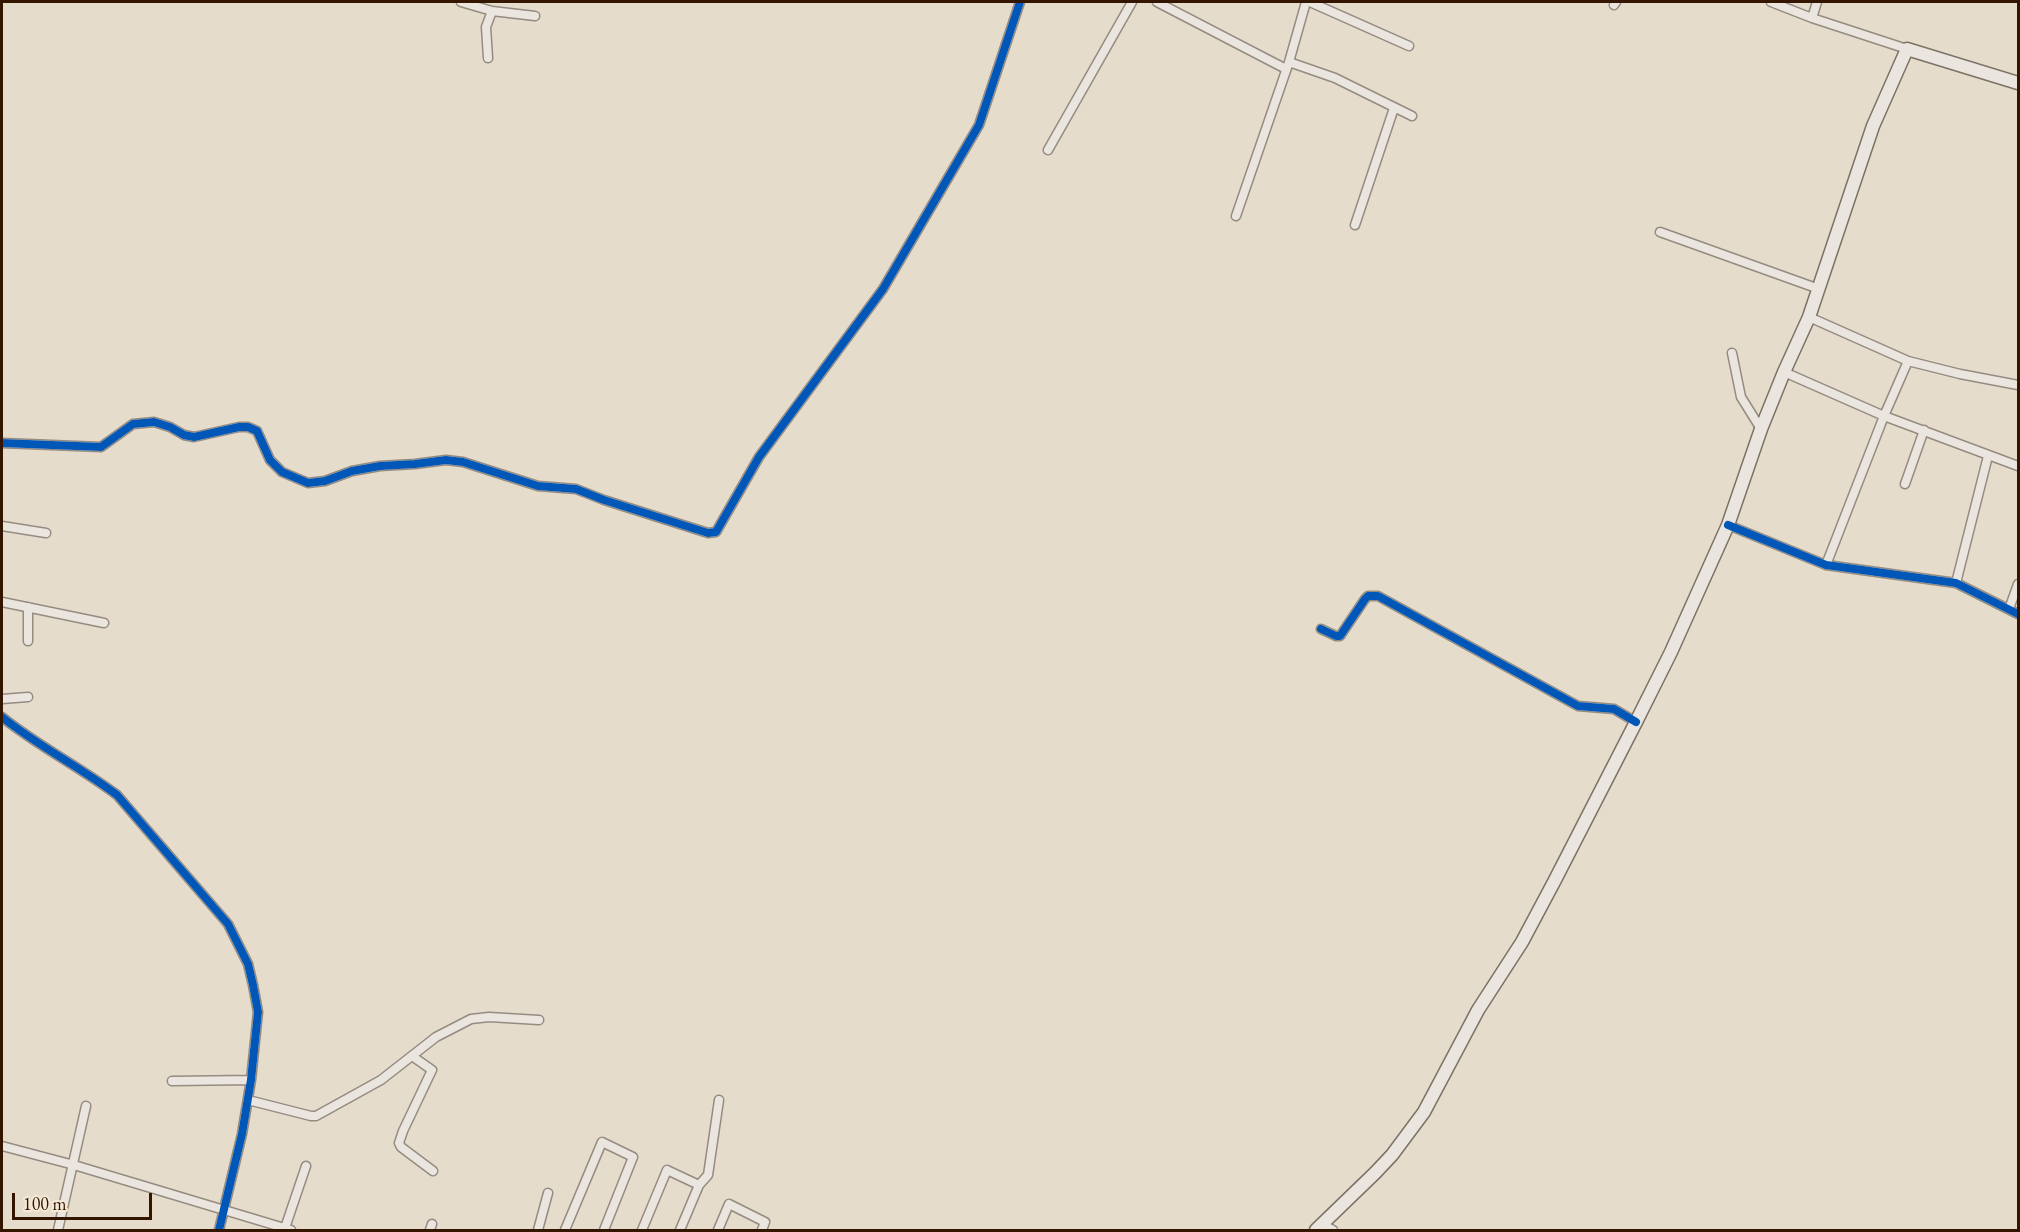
<!DOCTYPE html>
<html>
<head>
<meta charset="utf-8">
<style>
  body { margin:0 }
  #map { position:relative; width:2020px; height:1232px; overflow:hidden; background:#e6dccc; font-family:"EB Garamond",serif }
  canvas { display:block }
  .frame { position:absolute; inset:0; border:3px solid #341600; pointer-events:none }
  .scale { position:absolute; left:12px; top:1193px; width:140px; height:27px; box-sizing:border-box; border:3px solid #341600; border-top:0; padding-left:8px; font-size:18px; line-height:21px; white-space:nowrap; color:#341600; -webkit-text-stroke:4px #f5ead7; paint-order:stroke }
</style>
</head>
<body>
<div id="map">
<canvas width="2020" height="1232"></canvas>
<div class="frame"></div>
<div class="scale">100 m</div>
</div>
<script>
const ctx = document.querySelector('canvas').getContext('2d');
ctx.lineJoin = 'round';
function trace(path, color, width, dash) { ctx.strokeStyle = color; ctx.lineWidth = width; ctx.lineCap = dash ? 'butt' : 'round'; ctx.setLineDash(dash || []); ctx.stroke(path); }
const street = new Path2D(`
  M461,2L492,11L535,16
  M1157,2L1286,69
  M1310,2L1409,46
  M1771,2L1812,18L1907,49
  M1614,5L1616,2
  M1812,18L1817,2
  M488,58L486,27L492,11
  M1289,62L1335,78L1412,116
  M1048,150L1132,2
  M1236,216L1289,62L1306,2
  M1355,225L1394,108
  M1660,232L1819,289
  M1809,317L1908,361L1960,374L2018,385
  M1732,353L1741,397L1761,429
  M1784,372L1884,416L2018,466
  M2,443L101,447L133,424L154,422L170,427L184,435L194,437L239,427H248L257,431L270,460L282,472L308,483L325,481L352,471L380,466L415,464L446,460L463,462L538,486L576,489L604,500L708,533L716,532L759,457L883,289L979,125L1020,2
  M1905,484L1924,430
  M1728,525L1826,565L1956,583L2018,614
  M2,526L46,533
  M1826,565L1884,416L1908,361
  M1956,583L1988,456
  M2,602L104,623
  M2009,609L2018,584
  M1321,629L1336,636H1340L1365,599L1368,596H1378L1578,706L1614,709L1636,722
  M28,641V607
  M2,699L28,697
  M2,717C38,746 80,767 117,795L228,924L248,964L253,985L258,1012L251,1080L242,1134L219,1230
  M412,1056L432,1070L403,1131L399,1143L401,1147L433,1171
  M172,1081L251,1080
  M248,1100L311,1116H316L381,1080L436,1037L471,1019L489,1017L539,1020
  M2,1146L74,1165L291,1230
  M1322,1224L1333,1230
  M285,1228L306,1166
  M58,1230L86,1106
  M430,1230L432,1224
  M538,1230L548,1193
  M565,1230L602,1142L633,1157L604,1230
  M642,1230L667,1170L699,1185
  M680,1230L699,1185L708,1175L719,1100
  M718,1230L729,1204L765,1222L762,1230`);
const secondary = new Path2D(`
  M1316,1230L1375,1173L1392,1155L1424,1112L1478,1010L1522,942L1555,880L1636,722L1671,652L1728,525L1761,429L1784,372L1809,317L1873,126L1907,49L2018,83`);
trace(street, '#958b80', 11);
trace(secondary, '#7b7165', 15);
trace(street, '#eae5de', 8);
trace(secondary, '#eae5de', 12);
trace(new Path2D(`
  M2,443L101,447L133,424L154,422L170,427L184,435L194,437L239,427H248L257,431L270,460L282,472L308,483L325,481L352,471L380,466L415,464L446,460L463,462L538,486L576,489L604,500L708,533L716,532L759,457L883,289L979,125L1020,2
  M1728,525L1826,565L1956,583L2018,614
  M1321,629L1336,636H1340L1365,599L1368,596H1378L1578,706L1614,709L1636,722
  M2,717C38,746 80,767 117,795L228,924L248,964L253,985L258,1012L251,1080L242,1134L219,1230`), '#0057b8', 8);
</script>
</body>
</html>
